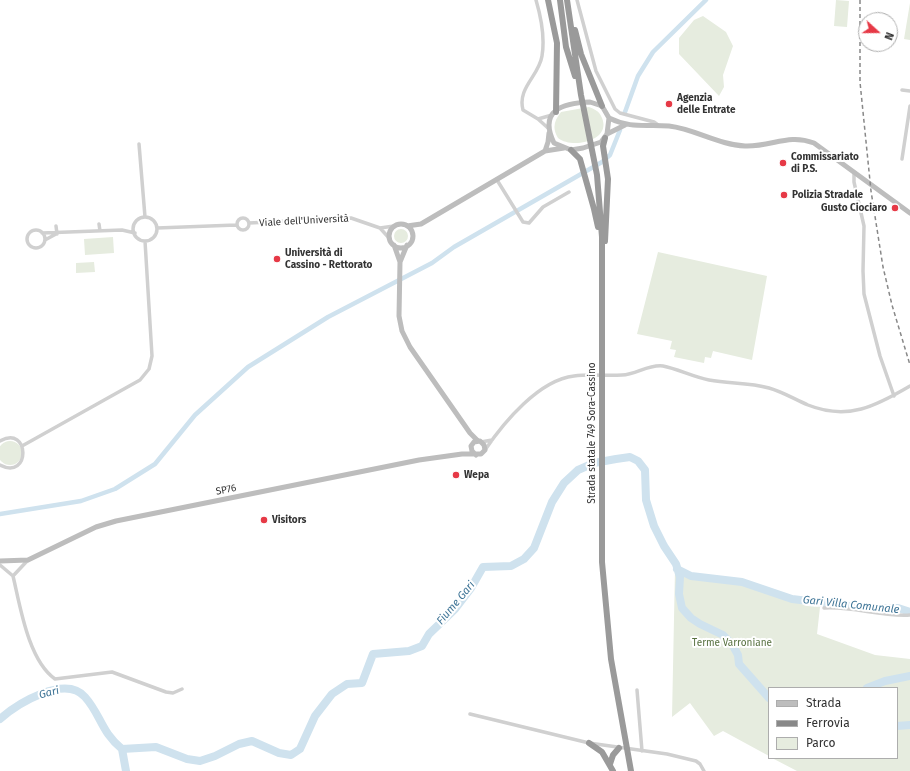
<!DOCTYPE html>
<html>
<head>
<meta charset="utf-8">
<style>
  body { margin:0 }
  #map { position:relative; width:910px; height:771px; overflow:hidden; background:#fff; font-family:"Fira Sans",sans-serif }
  canvas { display:block }
  .legend { position:absolute; left:768px; top:687px; width:130px; height:72px; box-sizing:border-box; background:#fff; border:1px solid #adadad; margin:0; padding:5px 7px; list-style:none; font-size:12px; color:#333 }
  .legend li { display:flex; align-items:center; gap:8px; height:20px }
  .legend b { width:20px; border:1px solid #adadad }
  .north { position:absolute; left:858px; top:12px; width:40px; height:40px; box-sizing:border-box; background:#fff; border:1px solid #adadad; border-radius:50%; rotate:111deg; font-size:11px; font-weight:700; line-height:16px; text-align:center; color:#333 }
  .north::after { content:''; display:block; margin:auto; width:14px; height:18px; background:#e63946; clip-path:polygon(50% 0,100% 100%,50% 72%,0 100%) }
</style>
</head>
<body>
<div id="map">
<canvas width="910" height="771"></canvas>
<ul class="legend">
<li><b style="height:5px;background:#bdbdbd"></b>Strada</li>
<li><b style="height:5px;background:#888"></b>Ferrovia</li>
<li><b style="height:11px;background:#e6ecdf"></b>Parco</li>
</ul>
<div class="north">N</div>
</div>
<script>
const ctx = document.querySelector('canvas').getContext('2d');
ctx.lineJoin = 'round';
function paint(path, color) { ctx.fillStyle = color; ctx.fill(path, 'evenodd'); }
function trace(path, color, width, dash) { ctx.strokeStyle = color; ctx.lineWidth = width; ctx.lineCap = dash ? 'butt' : 'round'; ctx.setLineDash(dash || []); ctx.stroke(path); }
function drawText(font, color, halo, rows, align = 'center') {
  ctx.font = font + ' "Fira Sans",sans-serif'; ctx.lineWidth = 4; ctx.setLineDash([]); ctx.textBaseline = 'middle'; ctx.strokeStyle = halo; ctx.fillStyle = color; for (const [text, x, y, turn = 0] of rows) {
    ctx.save(); ctx.translate(x, y); ctx.rotate((+turn || 0) * Math.PI / 180); ctx.textAlign = isNaN(turn) ? turn : align; if (halo) ctx.strokeText(text, 0, 0); ctx.fillText(text, 0, 0); ctx.restore();
  }
}
paint(new Path2D(`
  M836,0L849,1L847,27L834,26Z
  M910,3V40L904,39Z
  M703,16L726,32L733,46L723,75L724,87L719,96L679,54V38L694,20Z
  M589,107C594,109 599,111 601,116C614,140 573,150 558,138C552,128 554,121 561,112Z
  M394 236a7 7 0 1 1 14 0a7 7 0 1 1-14 0Z
  M113,237L114,253L85,255L84,239Z
  M658,252L767,276L752,360L713,351L711,358L705,357L704,363L674,357L676,350L670,349L672,341L637,334Z
  M94,262L95,272L76,273V263Z
  M-2 453a12 12 0 1 1 24 0a12 12 0 1 1-24 0Z
  M675,569L705,580L742,584L807,606L820,607L817,634L875,655L910,659V771H797L772,758H897V688H769V756L723,731L714,736L690,703L672,717Z`), '#e6ecdf');
trace(new Path2D(`
  M625,112L638,76L653,52L706,0
  M0,514L81,501L115,489L155,464L195,415L248,367L328,317L432,263L454,247L602,162L610,155L620,130`), '#cfe2ee', 4.5);
trace(new Path2D(`
  M677,569L691,576L742,582L792,599L866,608H898L910,612
  M867,688L885,681L910,676
  M0,719C17,704 65,674 85,697C101,715 101,732 122,749
  M897,726L910,725
  M122,749L156,747L187,759L200,761L215,756L239,744L252,741L279,753L291,755L300,749L315,716L332,694L347,684L362,683L373,654L409,651L422,646L429,634L455,609L471,588L483,567L511,566L524,559L534,548L552,502L564,483L578,470L594,463L616,459L630,457L638,461L645,470L646,500L654,526L664,546L676,564L680,577L679,594L682,608L691,618L700,624L723,635L732,644L738,655L739,664L769,698
  M122,749L126,771`), '#cfe2ee', 8);
trace(new Path2D(`
  M536,0C541,17 545,38 542,56C539,76 517,88 523,110L538,119L548,128
  M577,0L596,71L615,109L620,113L654,122L658,125
  M902,90L910,91
  M538,119L552,115
  M139,144L145,217
  M902,159L910,106
  M854,173V182L864,226L863,271L864,294L880,356L894,396
  M497,180L523,222L529,223L543,207L569,192
  M133 229a12 12 0 1 1 24 0a12 12 0 1 1-24 0Z
  M237 224a6 6 0 1 1 12 0a6 6 0 1 1-12 0Z
  M249,223L351,218L380,228L389,238
  M99,224L100,231
  M56,226L57,234
  M157,228L236,225
  M380,228L394,226
  M27 239a9 9 0 1 1 18 0a9 9 0 1 1-18 0Z
  M42,233L122,230L135,233
  M45,240L56,234
  M0,441C30,424 31,481 0,465
  M481,442L492,440
  M22,446L140,380L149,369L152,356L145,241
  M485,450C504,422 539,380 574,376C589,374 606,376 622,375C636,375 648,364 663,366C678,369 693,377 709,380C730,384 748,382 769,388C783,392 794,399 808,405C848,421 876,406 910,386
  M0,565L13,576L28,560
  M13,576C20,605 28,660 55,679L112,672L166,692L173,693L182,689
  M824,608C853,606 881,617 910,615
  M637,690L642,751
  M470,714L589,743L667,754L696,761L700,764L704,771`), '#d0d0d0', 3.5);
trace(new Path2D(`
  M590,102L602,106L609,118L607,134L601,142L583,148L571,150L554,143C538,110 563,103 590,102Z
  M609,118C631,129 646,124 669,126C695,129 719,145 745,146C772,147 788,133 814,143L910,213
  M607,134L625,125
  M545,151L548,142L549,133
  M389 236a12 12 0 1 1 24 0a12 12 0 1 1-24 0Z
  M407,226L421,224L545,151L564,148
  M394,245L400,262
  M407,245L400,262L399,316L402,331L410,347L470,433L478,441
  M0,561L28,560L96,527L116,521L419,460L462,454H481L485,450L484,445L480,441L474,442L471,446L472,451L476,455`), '#bdbdbd', 5);
trace(new Path2D(`
  M548,0L557,43L556,112
  M560,0L566,47L575,76
  M567,0L581,95L597,175L602,237V562L611,659L631,771
  M575,30L581,54L602,106
  M605,138L603,146L608,179L605,241
  M571,150L580,159L594,209L598,227
  M589,743L602,752L613,771
  M610,764L613,755L619,748`), '#9a9a9a', 6);
trace(new Path2D(`
  M860,0V82L871,191L883,267L892,305L910,365`), '#888', 1.5, [4, 3]);
for (const [x, y, r, color] of [
  [669,104,4,"#e63946"],
  [783,163,4,"#e63946"],
  [784,195,4,"#e63946"],
  [895,208,4,"#e63946"],
  [277,259,4,"#e63946"],
  [456,475,4,"#e63946"],
  [264,520,4,"#e63946"]
]) { const dot = new Path2D(); dot.arc(x, y, r, 0, 2 * Math.PI); ctx.fillStyle = color; ctx.fill(dot); trace(dot, '#fff', 1.5); }
drawText('bold 10px', '#333', '#fff', [
  ["Agenzia",677,98],
  ["delle Entrate",677,110],
  ["Commissariato",791,157],
  ["di P.S.",791,169],
  ["Polizia Stradale",792,195],
  ["Gusto Ciociaro",887,208,"right"],
  ["Università di",285,253],
  ["Cassino - Rettorato",285,265],
  ["Wepa",464,475],
  ["Visitors",272,520]
], 'left');
drawText('10px', '#333', '#fff', [
  ["Viale dell'Università",304,221,-3],
  ["Strada statale 749 Sora-Cassino",592,433,-90],
  ["SP76",226,490,-11]
]);
drawText('10px', '#56703f', '#fff', [
  ["Terme Varroniane",732,643]
]);
drawText('italic 11px', '#3f7597', '#fff', [
  ["Fiume Gari",456,603,-50],
  ["Gari Villa Comunale",851,605,6],
  ["Gari",49,693,-15]
]);
</script>
</body>
</html>
